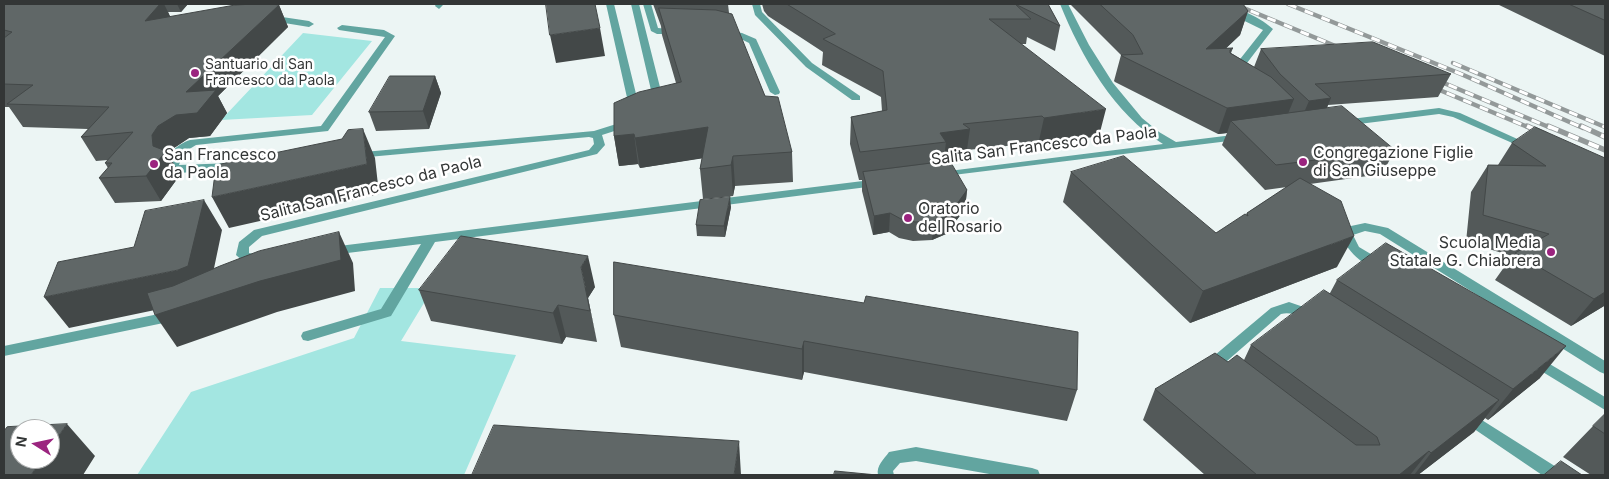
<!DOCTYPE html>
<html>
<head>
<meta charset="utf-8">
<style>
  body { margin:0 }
  #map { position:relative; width:1609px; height:479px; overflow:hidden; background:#ecf5f4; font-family:Inter,sans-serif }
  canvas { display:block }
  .frame { position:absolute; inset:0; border:5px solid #333636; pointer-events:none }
  .north { position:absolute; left:10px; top:419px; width:50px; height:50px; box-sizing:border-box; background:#fff; border:1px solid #adafaf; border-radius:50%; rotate:280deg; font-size:14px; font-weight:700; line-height:20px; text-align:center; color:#333636 }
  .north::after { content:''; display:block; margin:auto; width:18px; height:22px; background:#9b247f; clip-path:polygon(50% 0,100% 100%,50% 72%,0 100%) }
</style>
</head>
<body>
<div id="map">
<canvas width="1609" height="479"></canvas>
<div class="frame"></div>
<div class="north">N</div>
</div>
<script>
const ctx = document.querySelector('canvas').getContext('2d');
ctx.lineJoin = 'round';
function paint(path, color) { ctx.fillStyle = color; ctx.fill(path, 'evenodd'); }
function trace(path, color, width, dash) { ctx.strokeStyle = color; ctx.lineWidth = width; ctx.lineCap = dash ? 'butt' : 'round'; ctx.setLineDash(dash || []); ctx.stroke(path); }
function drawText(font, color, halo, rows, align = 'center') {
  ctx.font = font + ' Inter,sans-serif'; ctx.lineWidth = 5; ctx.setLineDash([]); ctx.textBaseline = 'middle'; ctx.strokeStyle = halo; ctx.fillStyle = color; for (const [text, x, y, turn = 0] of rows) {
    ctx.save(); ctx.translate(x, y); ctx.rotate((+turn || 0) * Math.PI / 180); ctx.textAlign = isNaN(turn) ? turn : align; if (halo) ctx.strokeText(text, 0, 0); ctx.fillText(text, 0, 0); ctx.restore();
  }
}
paint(new Path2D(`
  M303,33L372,41L312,115L221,120Z
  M380,288H433L401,341L516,355L464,475H137L191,392L354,338Z`), '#a3e6e1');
paint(new Path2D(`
  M436,4H444L439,9L435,6Z
  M606,4H614L638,102L637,104L633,105L628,102Z
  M631,4H639L664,103L663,105L659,106L654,103Z
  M643,4H651L658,28L680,30V34H657L651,31Z
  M752,4H760L762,12L812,63L860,96V100H852L806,67L755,15Z
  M1060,4H1068L1089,45L1113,83L1142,118L1159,132L1176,142L1241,134L1245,135L1246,137L1245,139L937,177L935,175L941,172L1163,144C1114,114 1081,56 1060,4Z
  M1210,4C1230,4 1258,15 1273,29L1247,63V68L1252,74L1250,76H1244L1237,69V63L1263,30Z
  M269,15L309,21L314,24L309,27L266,20V16Z
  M342,25L384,30L395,36L328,131L196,145L183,153L179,165L233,163L239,166L233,169L179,173L169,169C163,155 178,144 190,140L321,126L385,37L339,30L337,28Z
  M725,30L742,33L756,39L780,92L779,94L775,95L770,92L749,43L737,37L722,35L720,33Z
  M1439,108L1460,113L1535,147L1534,149H1526L1453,117L1439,114L1343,126L1338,123L1343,120Z
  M629,120L634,123L633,125L602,135L605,145L597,154L262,236L249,247V253L266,257L267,260L261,264L244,262L236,255L239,242L254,230L589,150L594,144L593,138L589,137L357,158L351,155L353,153L594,131Z
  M879,179L883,181L885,183L883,185L435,242L391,316L308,341L303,340L301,336L303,332L381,309L421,244L331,255L327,254L325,251L331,247Z
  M1365,223L1388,228L1605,361V374L1600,372L1380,234L1365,231L1353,235L1359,247L1386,263L1387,266L1386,269C1370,274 1344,249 1341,234L1351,226Z
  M1289,302L1318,312L1320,316L1318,320C1305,323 1296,310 1281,314L1227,361L1228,372L1226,376L1221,378L1216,376L1212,370L1215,355L1271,308Z
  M173,311L178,312L180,316L178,320L4,356V346Z
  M1533,354L1605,397V410L1528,363L1526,359L1528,355Z
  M1466,410L1561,470L1563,475H1542L1461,420L1458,416L1461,412Z
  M916,447L1032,468L1038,470L1040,475H995L916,461L900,463L893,471L894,475H878C876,466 884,459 889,452Z`), '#62a5a0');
const railFar1 = new Path2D(`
  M1234,4L1345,50
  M1288,4L1461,74L1583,128
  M1453,63L1605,127
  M1432,78L1551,128
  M1430,86L1530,128`);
const rail = new Path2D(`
  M1527,126L1545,134
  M1548,126L1605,150
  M1581,126L1605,137`);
trace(railFar1, '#939999', 4.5);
trace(rail, '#939999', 5.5);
trace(railFar1, '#fff', 3, [9]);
trace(rail, '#fff', 4, [11]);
paint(new Path2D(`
  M4,4H188L181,12H168L170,17L279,5L288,27L218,96L227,113L210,136L189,138L171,150L169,155L180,175L161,201L115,203L99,178L108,168L105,163L108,160L96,161L81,137L88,129L23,127L9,107H4Z
  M653,4H728L729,13L765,96L792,152L793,182L735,186L733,196L703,199L700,169L702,158L640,168L638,164L619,166L614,136L676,83L662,35L661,26Z
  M762,4H1048L1060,26L1055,51L1027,37L1026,44H1021L1099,136L1038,145L1036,143L967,150L966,156L944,159L943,162L967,190L965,209L946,234L932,240L913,241L899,238L889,232L873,235L862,191V180H859L850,144L851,117L882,111L881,97L822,65L823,52L768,16L764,11Z
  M1070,4H1243L1248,11L1240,35L1226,48H1233L1231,53L1254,67L1261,49L1451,74L1438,97L1328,105L1327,108L1395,150L1382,174L1310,184L1337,267L1190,323L1063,202L1071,172L1216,233L1246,215L1247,213L1287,187L1265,190L1222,145L1227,133L1218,134L1115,82L1114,81L1121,55Z
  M1497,4H1605V56Z
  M435,76L441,93L429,129L376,131L369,112Z
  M1512,143L1605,158V307L1604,306L1571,326L1495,280L1512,256L1466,242L1471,192L1488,165H1498Z
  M731,207L725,237L697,236L696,225Z
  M614,262L1077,390L1067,421L804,372L802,380L621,347L614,315Z
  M1337,280L1540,378L1488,420L1485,418L1474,432L1418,475H1205L1143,420L1155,389L1228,362L1244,360L1251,345L1330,293Z
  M595,287L588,298L597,342L566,337L562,344L431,321L419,290Z
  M1605,414V475H1591L1563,457L1593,426Z`), '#535959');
paint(new Path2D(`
  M160,4H164L173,22L145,21Z
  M177,4H188L181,12Z
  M279,5L288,27L218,96L227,113L210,136L189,138L171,150L169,155L180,175L161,201L146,176L153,146L152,135L158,126L186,92Z
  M1248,11L1240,35L1198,75L1206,49Z
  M600,28L605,56L556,63L550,35Z
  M435,76L441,93L429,129L423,111Z
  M1331,98L1321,121L1299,124L1309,101Z
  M1294,99L1283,126L1231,121L1227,133L1218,134L1227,108Z
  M1106,109L1099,136L1038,145L1044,118Z
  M708,127L711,157L640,168L635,138Z
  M363,129L375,158L379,194L229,228L212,197L367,164Z
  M970,129L966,156L944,159L946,142L940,133Z
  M634,134L638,164L619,166L614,136Z
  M733,156L735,186L733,196L731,165Z
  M967,190L965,209L946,234L932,240L934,221Z
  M730,197L731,207L725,237L724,226Z
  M204,200L222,230L208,297L198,301L69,328L44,297L178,270Z
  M890,213L889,232L873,235L874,216Z
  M339,232L353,263L355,291L277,312L177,347L155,315Z
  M1354,236L1337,267L1190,323L1203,291Z
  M588,256L595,287L588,298L597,342L581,267Z
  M1605,292V305L1604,306L1571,326L1594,299Z
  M558,305L566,337L562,344L553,313Z
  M804,341V372L802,380V349Z
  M1566,346L1540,378L1488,420L1513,389Z
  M1499,400L1474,432L1418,475H1414L1431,453Z
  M67,424L95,456L83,475H31L42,459H50V448Z
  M739,441L741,475H734Z
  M1429,451L1410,475H1399Z`), '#434848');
const building = new Path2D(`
  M4,4H160L145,21L235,5L255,4H272L279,5L186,92L216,90L197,113L176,115L158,126L152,135L153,146L166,151L146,176L99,178L112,163H105L133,132L81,137L109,107L7,104L33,85L4,84V38L12,32L4,30Z
  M546,4H595L600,28L550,35Z
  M787,4H1048L1060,26L1015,4L1031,19H989L1106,109L1044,118L1042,116L963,124L970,129L940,133L946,142L860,152L851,117L887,110L883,71L823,39L835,34Z
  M1100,4H1243L1248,11L1206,49L1233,48L1230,50V53L1271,77L1294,99L1227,108L1122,56L1121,55L1143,54L1133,35Z
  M1569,4H1605V20Z
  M659,8L716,10L732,14L765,96L778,97L792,152L733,156L731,165L700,169L708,127L635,138L634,134L614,136V103L639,92L681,82Z
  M1373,42L1451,74L1315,84L1331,98L1309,101L1280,74L1261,49Z
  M390,76H435L423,111L369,112Z
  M1342,106L1395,150L1276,165L1231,121Z
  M1535,127L1605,158V292L1594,299L1515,253L1549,234L1483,215L1488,165L1546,166L1512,143Z
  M363,129L367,164L212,197L216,165L342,139L348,130Z
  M1124,156L1216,233L1245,214L1248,216L1247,213L1300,178L1341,201L1354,236L1203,291L1071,172Z
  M950,161L967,190L949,215L934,221L915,222L901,219L890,213L874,216L863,172Z
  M730,197L724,226L696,225L700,200Z
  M204,200L188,266L178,270L44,297L58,262L134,247L145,211Z
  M339,232L341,260L260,281L155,315L147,293L173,286L220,266L259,251Z
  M461,236L588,256L581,267L590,311L558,305L553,313L419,290Z
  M1386,243L1566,346L1513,389L1337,280Z
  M614,262L864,303L866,296L1078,332L1077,390L804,341L802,349L614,315Z
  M1324,290L1499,400L1431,453L1429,451L1399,475H1257L1155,389L1215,353L1228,362L1237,355L1356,445H1380L1377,437L1251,345Z
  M1605,414V434L1593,426Z
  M67,424L50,448V429H20V459H42L31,475H4V431L7,427Z
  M494,425L739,441L734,475H472Z
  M1561,461L1582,475H1544Z
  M835,471L877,475H834Z`);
paint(building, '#606767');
trace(building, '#434848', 1);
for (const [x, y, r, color] of [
  [195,73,5,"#9b247f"],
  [1303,162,5,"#9b247f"],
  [154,164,5,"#9b247f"],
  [908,218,5,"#9b247f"],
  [1551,252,5,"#9b247f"]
]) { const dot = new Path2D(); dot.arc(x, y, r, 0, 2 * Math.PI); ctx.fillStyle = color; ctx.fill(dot); trace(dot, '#fff', 2); }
drawText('14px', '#333636', '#fff', [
  ["Santuario di San",205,65],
  ["Francesco da Paola",205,81]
], 'left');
drawText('16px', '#333636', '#fff', [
  ["Salita San Francesco da Paola",1044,146,-7],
  ["Salita San Francesco da Paola",371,189,-14]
]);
drawText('16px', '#333636', '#fff', [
  ["Congregazione Figlie",1313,153],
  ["di San Giuseppe",1313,171],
  ["San Francesco",164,155],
  ["da Paola",164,173],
  ["Oratorio",918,209],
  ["del Rosario",918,227],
  ["Scuola Media",1541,243,"right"],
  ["Statale G. Chiabrera",1541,261,"right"]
], 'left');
</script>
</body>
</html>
